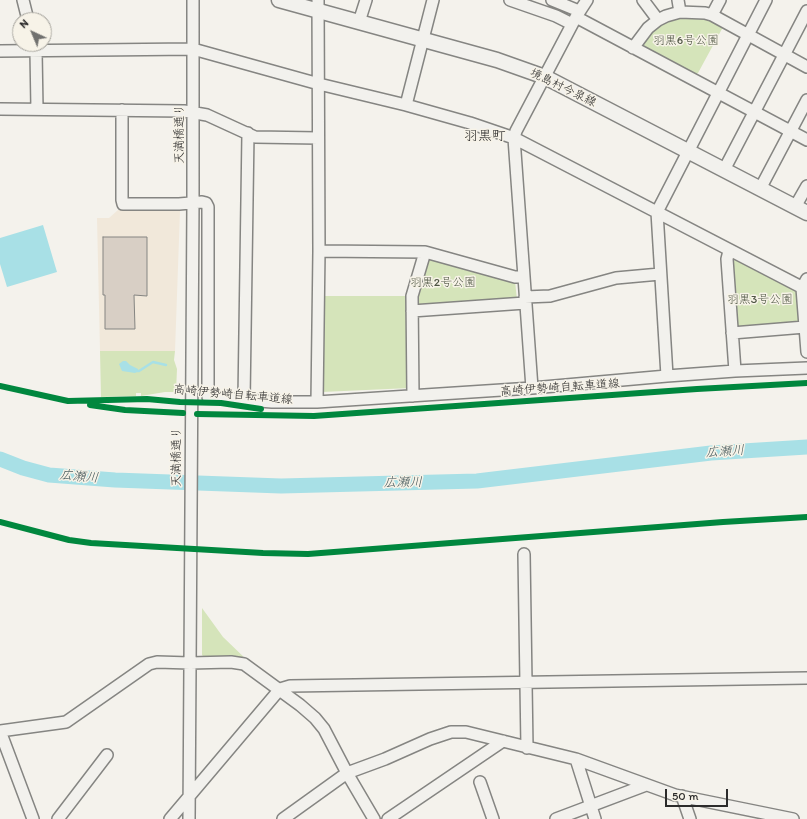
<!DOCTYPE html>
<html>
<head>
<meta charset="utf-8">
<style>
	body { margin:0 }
	#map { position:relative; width:807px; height:819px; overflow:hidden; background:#f4f2ec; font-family:Itim,sans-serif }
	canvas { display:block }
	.north { position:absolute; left:12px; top:12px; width:40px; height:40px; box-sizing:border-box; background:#f7f3e8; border:1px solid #a5a39c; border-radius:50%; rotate:316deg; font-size:11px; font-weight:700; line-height:16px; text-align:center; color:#2b2b2b }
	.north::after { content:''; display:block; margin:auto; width:14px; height:18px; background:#71716f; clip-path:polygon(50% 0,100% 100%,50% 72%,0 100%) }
	.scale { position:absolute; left:665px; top:789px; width:63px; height:18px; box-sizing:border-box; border:2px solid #2b2b2b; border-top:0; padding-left:5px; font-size:12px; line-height:14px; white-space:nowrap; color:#2b2b2b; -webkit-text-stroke:3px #f7f3e8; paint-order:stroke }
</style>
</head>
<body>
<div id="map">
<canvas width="807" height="819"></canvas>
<div class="north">N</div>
<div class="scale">50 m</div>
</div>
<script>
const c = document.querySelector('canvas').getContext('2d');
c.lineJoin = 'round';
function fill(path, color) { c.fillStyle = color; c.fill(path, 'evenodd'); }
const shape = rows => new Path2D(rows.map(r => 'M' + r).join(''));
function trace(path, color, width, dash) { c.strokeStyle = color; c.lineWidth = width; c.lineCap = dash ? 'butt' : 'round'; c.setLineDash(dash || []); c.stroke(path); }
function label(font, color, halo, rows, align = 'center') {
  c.font = font + ' Itim,"Klee One",sans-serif'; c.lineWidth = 3; c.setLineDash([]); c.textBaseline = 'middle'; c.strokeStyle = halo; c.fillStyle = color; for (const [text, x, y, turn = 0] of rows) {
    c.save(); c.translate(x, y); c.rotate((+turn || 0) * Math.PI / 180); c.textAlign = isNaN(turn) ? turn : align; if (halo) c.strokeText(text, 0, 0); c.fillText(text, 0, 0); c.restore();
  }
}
const built = shape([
	[118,210,180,211,175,351,100,351,97,218,109,218]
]);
const green = shape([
	[678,17,707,18,723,27,698,73,694,75,642,47,641,43,647,33,667,21],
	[432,258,515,281,517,300,419,306,415,300,426,261],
	[736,259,796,289,799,291,800,320,797,323,739,328,736,325,731,263],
	[324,296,409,296,410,388,322,392],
	[100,351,175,351,174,360,177,369,176,392,165,392,141,396,141,393,136,393,136,396,101,397],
	[202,608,223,637,249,662,205,658,202,655]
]);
const water = shape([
	[43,225,57,272,7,287,0,264,0,238],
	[123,361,126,361,130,365,138,369,138,371,135,373,122,371,119,364]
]);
const stream = shape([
	[136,371,139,371,153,362,166,365]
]);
const river = shape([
	[0,459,23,468,49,475,115,480,281,486,477,481,711,453,807,447]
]);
const building = shape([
	[103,237,147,237,147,296,134,295,135,329,105,329,105,295,103,295,103,237]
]);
const minor = shape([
	[23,0,28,20],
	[510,0,556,16,572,24],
	[552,0,579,11],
	[643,0,658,20],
	[678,0,680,12],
	[766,0,657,212,667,376,735,371,807,368],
	[712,15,720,0],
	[576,17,807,140],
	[359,22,366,0],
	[34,44,36,51,37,109],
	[633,48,648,28,658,20,666,16,680,12,705,13,712,15,807,67],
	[0,51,193,49,319,84,406,105,470,123,514,138,807,290],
	[406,105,433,0],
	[0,109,184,111,207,115,255,137,318,138],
	[122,110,122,200,123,204,179,204,202,202,206,203,208,207,208,397,272,402,317,402,532,388,667,376],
	[724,170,807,11],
	[760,189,807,100],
	[795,207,807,186],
	[319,251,425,252,515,277,523,277],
	[729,251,727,259,735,371],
	[807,279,802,288,807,352],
	[525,297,550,296,616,278,660,274],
	[412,311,525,303],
	[732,333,805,327],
	[532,388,514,138,516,131,576,17,587,0],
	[413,396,412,296,425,252],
	[244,399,248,133],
	[317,402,319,251,318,0],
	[524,554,527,748],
	[0,731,66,722,149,664,157,662,190,663,231,662,244,664,300,705,315,718,324,729,347,773,374,819],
	[0,731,33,819],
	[576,759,595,819],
	[480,782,493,819],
	[682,796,690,819],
	[58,819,107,755],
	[170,819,280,689,290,686,807,678],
	[189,819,193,202,193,0],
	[283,819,347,773,385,759,430,739,451,732,466,732,576,759,675,795,793,819],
	[388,819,503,741],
	[556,819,646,785]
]);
const major = shape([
	[279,0,497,60,545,77,807,213]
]);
const cycleway = shape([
	[0,386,68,401,147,399,180,402,221,403,261,409],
	[90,405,125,410,183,413],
	[197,414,314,416,697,389,807,383],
	[0,522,69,540,91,543,263,553,308,554,723,522,807,517]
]);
const parkNames = [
	["羽黒6号公園",686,41],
	["羽黒2号公園",443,283],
	["羽黒3号公園",760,300]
];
const streetNames = [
	["境島村今泉線",563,88,26],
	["天満橋通り",180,134,-90],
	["高崎伊勢崎自転車道線",560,388,-4],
	["高崎伊勢崎自転車道線",233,395,5],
	["天満橋通り",177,457,-90]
];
const waterNames = [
	["広瀬川",725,452,-4],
	["広瀬川",79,477,5],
	["広瀬川",403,483,-1]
];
const quarterNames = [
	["羽黒町",485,136]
];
fill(built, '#f1e8da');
fill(green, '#d5e4ba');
fill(water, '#a8e0e6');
trace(stream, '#a8e0e6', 2.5);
trace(river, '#a8e0e6', 15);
fill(building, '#d8cfc5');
trace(building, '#858582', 1);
trace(minor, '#858582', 14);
trace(major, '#858582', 17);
trace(minor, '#f2f1ed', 11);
trace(major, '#f2f1ed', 14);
trace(cycleway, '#00873e', 6);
label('12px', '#4f5644', '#f7f3e8', parkNames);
label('12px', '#2b2b2b', '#f7f3e8', streetNames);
label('italic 13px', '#425659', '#f7f3e8', waterNames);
label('14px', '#2b2b2b', '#f7f3e8', quarterNames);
</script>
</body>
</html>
